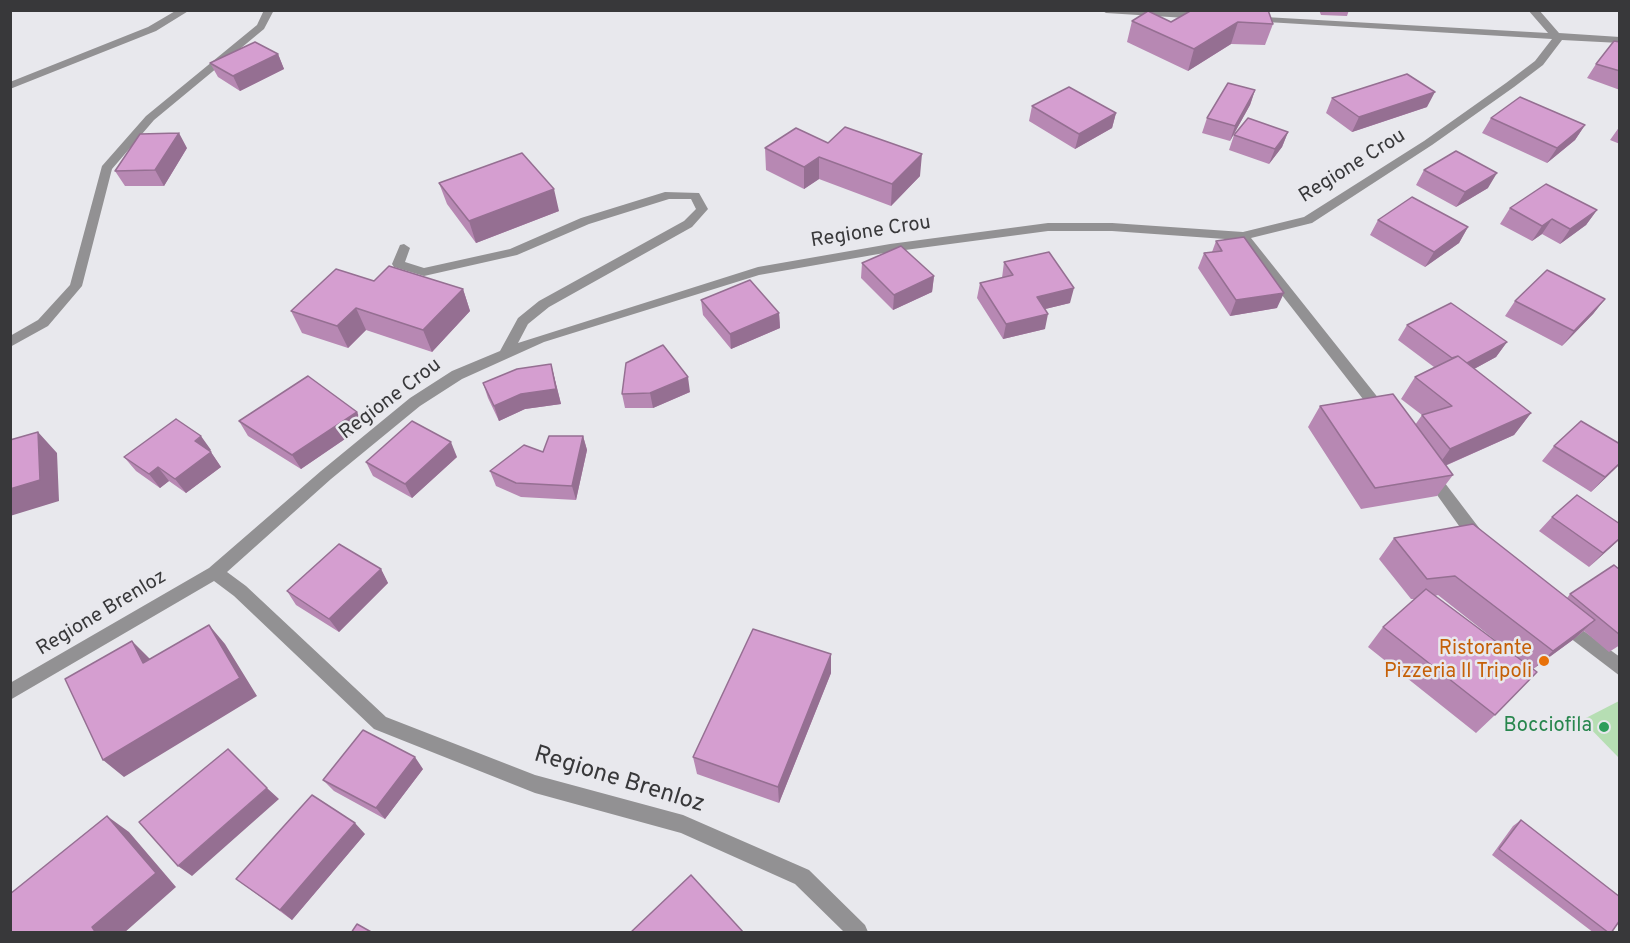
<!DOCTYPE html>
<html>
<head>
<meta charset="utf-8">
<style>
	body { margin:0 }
	#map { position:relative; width:1630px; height:943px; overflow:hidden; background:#e8e8ed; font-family:Overpass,sans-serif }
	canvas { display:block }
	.frame { position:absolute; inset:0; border:12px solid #38383a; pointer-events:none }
</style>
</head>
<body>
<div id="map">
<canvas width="1630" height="943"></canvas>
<div class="frame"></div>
</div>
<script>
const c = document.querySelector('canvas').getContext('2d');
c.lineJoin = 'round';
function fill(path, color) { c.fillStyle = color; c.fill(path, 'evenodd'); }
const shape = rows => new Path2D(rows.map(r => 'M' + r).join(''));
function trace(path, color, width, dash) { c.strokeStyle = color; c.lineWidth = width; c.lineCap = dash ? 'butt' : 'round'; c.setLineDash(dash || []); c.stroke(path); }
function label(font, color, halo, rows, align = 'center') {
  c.font = font + ' Overpass,sans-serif'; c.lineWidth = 5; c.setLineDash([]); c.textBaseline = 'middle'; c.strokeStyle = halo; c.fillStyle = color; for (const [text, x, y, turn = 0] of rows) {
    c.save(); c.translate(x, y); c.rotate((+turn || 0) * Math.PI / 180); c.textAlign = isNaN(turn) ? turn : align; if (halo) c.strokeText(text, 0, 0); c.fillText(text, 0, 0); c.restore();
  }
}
const green = shape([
	[1619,701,1619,758,1582,720]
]);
const minor = shape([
	[177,10,190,10,156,31,10,89,10,82,148,27,177,10],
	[264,10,274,10,264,29,154,120,112,169,82,286,48,326,10,347,10,336,38,320,70,285,102,166,146,116,257,25,264,10],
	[1101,10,1161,10,1202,13,1207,16,1202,19,1106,13,1101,10],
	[1528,10,1539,10,1559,33,1620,37,1620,43,1562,40,1543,65,1514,87,1432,145,1312,223,1251,238,1387,409,1389,413,1387,417,1377,417,1239,240,1112,231,1048,231,890,252,759,275,544,342,462,379,420,406,331,479,227,572,246,586,386,717,535,775,683,815,809,870,865,925,868,932,844,932,795,884,681,833,535,793,374,729,234,596,214,581,10,700,10,683,209,568,321,471,410,398,452,371,500,351,518,318,539,301,684,221,696,209,691,199,669,199,589,224,517,255,424,276,394,267,392,264,400,245,404,244,410,248,405,262,424,268,510,249,581,218,665,192,699,193,708,209,692,227,549,307,528,324,518,343,758,267,890,244,1048,223,1112,223,1243,232,1304,217,1424,141,1506,83,1535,61,1552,39,1250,21,1247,20,1247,16,1548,33,1528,10],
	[1430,468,1435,470,1486,537,1488,542,1486,547,1480,548,1474,547,1425,478,1422,474,1425,470,1430,468],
	[1563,616,1620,657,1620,676,1557,628,1555,623,1557,618,1563,616]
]);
const wall = shape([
	[1192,10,1273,24,1265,45,1231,44,1188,71,1127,42,1132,21,1171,22],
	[1319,10,1349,10,1347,16,1321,15],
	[1620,42,1620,90,1587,78,1596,64],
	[278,54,284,69,240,91,218,77,210,63],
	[1255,90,1250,105,1230,141,1202,133,1207,118],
	[1332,98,1427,107,1352,132,1326,113],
	[1032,106,1116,113,1112,128,1075,149,1029,121],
	[1491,118,1585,125,1575,140,1547,163,1482,133],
	[1620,126,1620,144,1610,140],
	[1288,132,1282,147,1269,164,1229,150,1234,135],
	[828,143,920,176,891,206,819,179,804,189,766,170,765,148],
	[187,148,164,186,125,186,115,171],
	[1424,170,1488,188,1456,207,1416,185],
	[439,183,559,211,476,243,447,204],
	[1510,208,1597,210,1586,225,1560,244,1542,234,1532,241,1500,224],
	[1378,220,1468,227,1459,243,1425,267,1370,235],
	[1216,241,1277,308,1230,316,1198,268,1204,253,1212,252],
	[1004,262,1070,303,1045,309,1045,329,1003,339,977,298,980,283,1002,278],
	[862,263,934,276,932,292,893,310,861,278],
	[374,281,463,289,470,311,432,352,366,330,348,348,302,333,291,311],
	[1605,299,1593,314,1562,346,1505,316,1515,301],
	[701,300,779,313,780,328,731,349,703,315],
	[1407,325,1507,342,1496,357,1474,369,1531,413,1514,435,1445,466,1453,475,1437,496,1361,509,1308,427,1320,406,1415,425,1422,415,1401,399,1415,377,1434,367,1398,340],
	[551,364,561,404,525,409,499,421,488,398,483,383],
	[690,392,653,408,625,408,622,394],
	[239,421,364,426,301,469,248,436],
	[583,436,587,450,576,500,521,497,496,486,490,471],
	[1554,446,1620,464,1591,492,1542,461],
	[211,450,210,451,221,467,186,493,169,481,160,488,136,471,124,457],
	[457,457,412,498,373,476,366,462],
	[1552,517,1620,539,1589,567,1539,531],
	[1394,538,1567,598,1570,594,1620,570,1620,645,1609,652,1584,631,1574,639,1533,669,1495,715,1476,733,1368,647,1383,627,1415,599,1411,599,1379,559],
	[1438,595,1523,662,1435,596],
	[381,569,388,583,339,632,296,605,287,591],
	[831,654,831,673,779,803,697,774,693,757],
	[423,769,385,819,334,791,323,780],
	[1521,820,1611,933,1594,933,1492,855,1513,826],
	[365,834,292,920,236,879]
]);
const shadedWall = shape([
	[1238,22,1231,44,1188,71,1194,49],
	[278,54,284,69,240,91,233,76],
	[1255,90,1250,105,1230,141,1235,126],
	[1435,92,1427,107,1352,132,1359,117],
	[1116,113,1112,128,1075,149,1079,134],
	[1585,125,1575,140,1547,163,1557,148],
	[1288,132,1282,147,1269,164,1275,149],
	[179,133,187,148,164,186,155,170],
	[922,154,920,176,891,206,892,184],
	[819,157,819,179,804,189,804,167],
	[1497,173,1488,188,1456,207,1465,192],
	[554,189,559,211,476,243,469,221],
	[1597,210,1586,225,1560,244,1570,229],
	[1552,219,1542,234,1532,241,1542,226],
	[1468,227,1459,243,1425,267,1434,252],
	[934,276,932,292,893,310,894,295],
	[1074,288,1070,303,1033,312,1037,297],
	[463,289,470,311,432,352,423,330],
	[1284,293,1277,308,1230,316,1236,300],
	[1605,299,1593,314,1562,346,1574,331],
	[356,308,366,330,348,348,337,326],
	[779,313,780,328,731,349,730,334],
	[1048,314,1045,329,1003,339,1006,324],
	[1507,342,1496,357,1452,381,1462,366],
	[551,364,561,404,525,409,499,421,494,406],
	[688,377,690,392,653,408,650,393],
	[357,412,364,426,301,469,292,455],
	[1531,413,1514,435,1435,470,1450,449],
	[38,432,57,453,59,501,10,516,10,489],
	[201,436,211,450,205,455,195,441],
	[583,436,587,450,576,500,572,486],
	[451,442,457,457,412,498,405,484],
	[211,452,221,467,186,493,175,479],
	[1620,463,1620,464,1591,492,1605,477],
	[158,467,169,481,160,488,149,474],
	[1620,538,1620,539,1589,567,1603,553],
	[381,569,388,583,339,632,329,619],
	[1595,620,1574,639,1533,669,1553,651],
	[209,625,225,644,257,696,124,777,103,760],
	[132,641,151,660,143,663],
	[831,654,831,673,779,803,778,787],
	[415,757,423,769,385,819,376,808],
	[267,788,279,799,192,876,178,866],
	[107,816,129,832,176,887,124,933,96,933,92,927],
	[355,823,365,834,292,920,280,910]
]);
const building = shape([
	[1192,10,1268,10,1273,24,1238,22,1194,49,1132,21,1148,11,1171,22,1192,10],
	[1614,41,1620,42,1620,71,1596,64,1614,41],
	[255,42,278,54,233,76,210,63,255,42],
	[1407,74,1435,92,1359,117,1332,98,1407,74],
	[1228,83,1255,90,1235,126,1207,118,1228,83],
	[1069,87,1116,113,1079,134,1032,106,1069,87],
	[1520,97,1585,125,1557,148,1491,118,1520,97],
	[1248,118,1288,132,1275,149,1234,135,1248,118],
	[845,127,922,154,892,184,819,157,804,167,765,148,796,128,828,143,845,127],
	[179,133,155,170,115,171,140,134,179,133],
	[1456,151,1497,173,1465,192,1424,170,1456,151],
	[522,153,554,189,469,221,439,183,522,153],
	[1546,184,1597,210,1570,229,1552,219,1542,226,1510,208,1546,184],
	[1412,197,1468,227,1434,252,1378,220,1412,197],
	[1244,237,1284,293,1236,300,1204,253,1222,251,1216,241,1244,237],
	[901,246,934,276,894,295,862,263,901,246],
	[1049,252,1074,288,1037,297,1048,314,1006,324,980,283,1013,275,1004,262,1049,252],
	[389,266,463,289,423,330,356,308,337,326,291,311,336,269,374,281,389,266],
	[1547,270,1605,299,1574,331,1515,301,1547,270],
	[750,280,779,313,730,334,701,300,750,280],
	[1451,303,1507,342,1467,363,1458,356,1452,358,1407,325,1451,303],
	[663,345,688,377,650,393,622,394,626,363,663,345],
	[1458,356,1531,413,1450,449,1422,415,1452,406,1415,377,1458,356],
	[551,364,556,389,521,394,494,406,483,383,517,369,551,364],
	[308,376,357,412,292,455,239,421,308,376],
	[1393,394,1453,475,1375,488,1320,406,1393,394],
	[176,419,201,436,195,441,211,452,175,479,158,467,149,474,124,457,176,419],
	[412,421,451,442,405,484,366,462,412,421],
	[1581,421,1620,444,1620,463,1605,477,1554,446,1581,421],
	[38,432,40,480,10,489,10,440,38,432],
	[549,436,583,436,572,486,516,483,490,471,524,445,543,452,549,436],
	[1577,495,1620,524,1620,538,1603,553,1552,517,1577,495],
	[1473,524,1595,620,1553,651,1455,576,1427,579,1394,538,1473,524],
	[339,544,381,569,329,619,287,591,339,544],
	[1614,565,1620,570,1620,635,1570,594,1614,565],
	[1426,589,1537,672,1495,715,1383,627,1426,589],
	[209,625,240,678,103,760,65,679,132,641,143,663,209,625],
	[753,629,831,654,778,787,693,757,753,629],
	[363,730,415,757,376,808,323,780,363,730],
	[228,749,267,788,178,866,139,822,228,749],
	[312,795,355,823,280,910,236,879,312,795],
	[107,816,156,873,92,927,96,933,10,933,10,894,107,816],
	[1521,820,1620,897,1620,920,1611,933,1609,933,1499,849,1521,820],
	[691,875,744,933,630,933,691,875],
	[357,924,373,933,351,933,357,924]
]);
const markers = [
	[1544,661,6,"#e8710a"],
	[1604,727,6,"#2e9e5b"]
];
const streetNames = [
	["Regione Crou",1353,167,-32],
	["Regione Crou",871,233,-9],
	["Regione Crou",391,400,-37],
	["Regione Brenloz",102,614,-31]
];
const foodNames = [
	["Ristorante",1532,650],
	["Pizzeria Il Tripoli",1532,673]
];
const leisureNames = [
	["Bocciofila",1592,727]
];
const nearStreetnames = [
	["Regione Brenloz",619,781,17]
];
fill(green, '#b6deb3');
fill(minor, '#929193');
fill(wall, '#b788b3');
fill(shadedWall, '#956f92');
fill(building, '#d59ed0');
trace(building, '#956f92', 1.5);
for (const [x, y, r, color] of markers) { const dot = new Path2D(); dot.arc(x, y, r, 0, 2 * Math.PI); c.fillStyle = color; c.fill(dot); trace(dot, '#e8e8ed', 2); }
label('20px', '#38383a', '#e8e8ed', streetNames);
label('20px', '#c56008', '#e8e8ed', foodNames, 'right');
label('20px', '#27864d', '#e8e8ed', leisureNames, 'right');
label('24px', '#38383a', '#e8e8ed', nearStreetnames);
</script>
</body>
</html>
